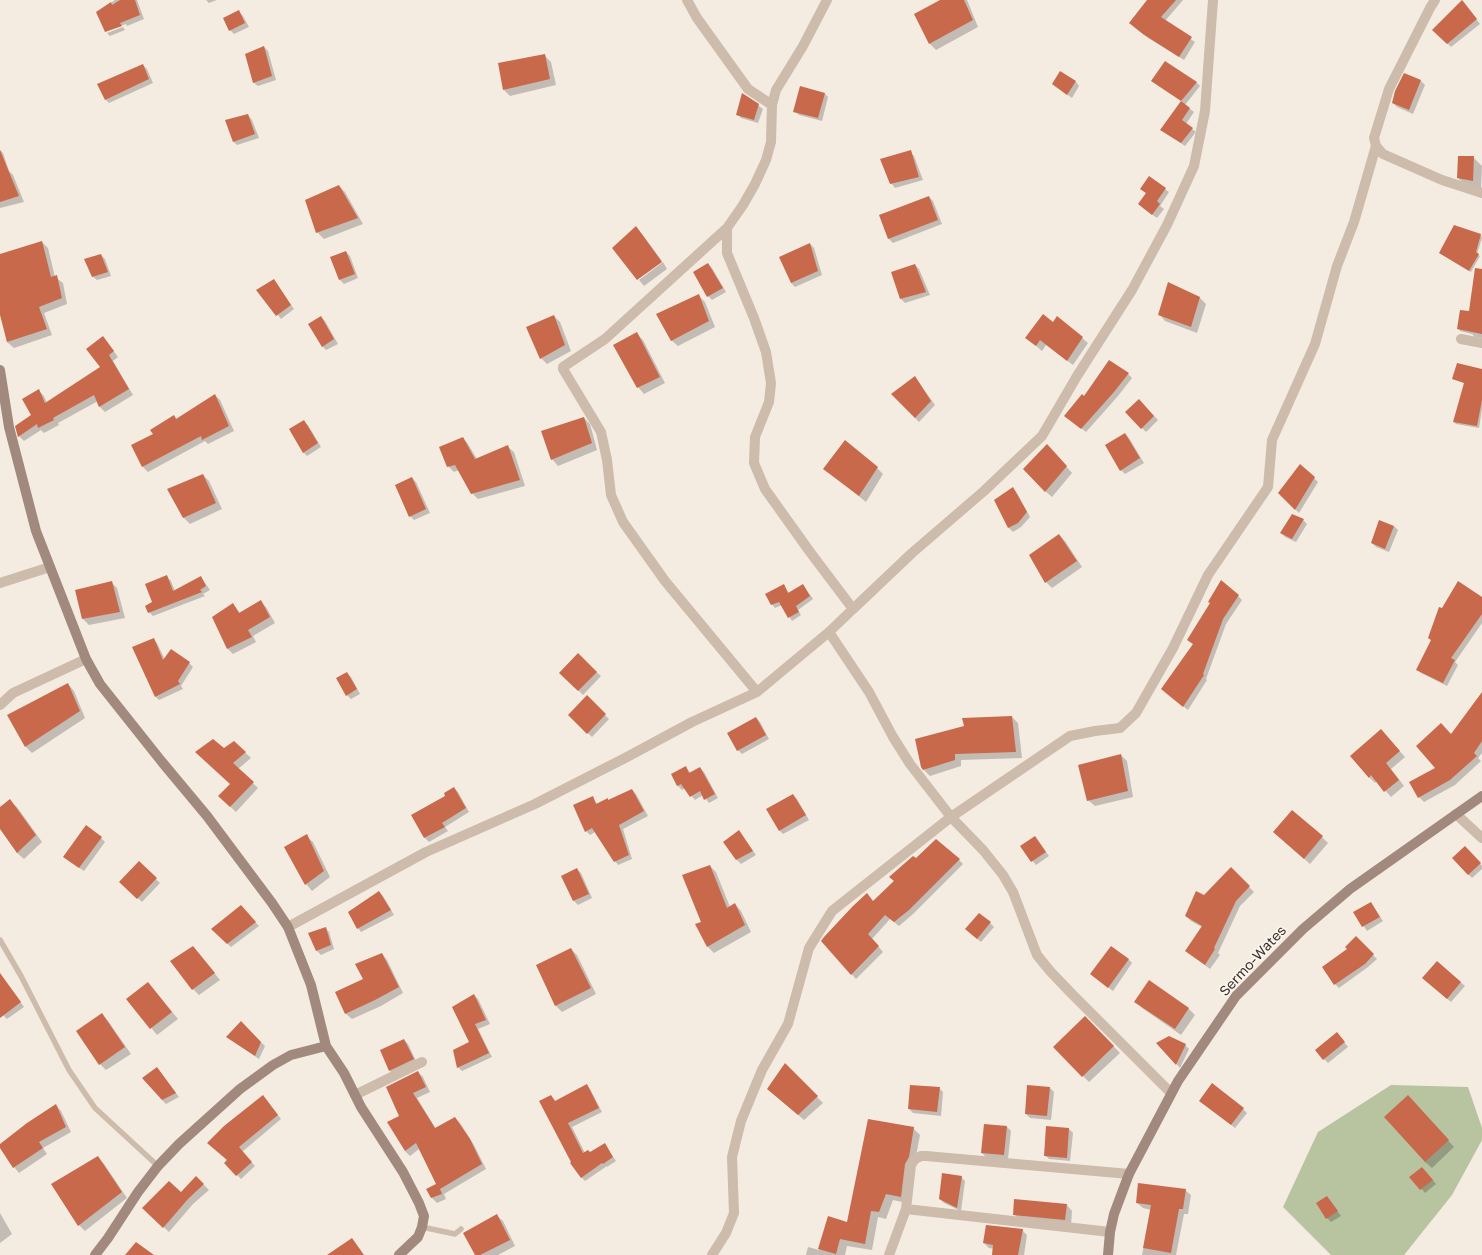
<!DOCTYPE html>
<html>
<head>
<meta charset="utf-8">
<style>
	body { margin:0 }
	canvas { display:block; background:#f4ebe1 }
</style>
</head>
<body>
<canvas width="1482" height="1255"></canvas>
<script>
const c = document.querySelector('canvas').getContext('2d');
c.lineJoin = 'round';
function fill(path, color) { c.fillStyle = color; c.fill(path, 'evenodd'); }
const shape = rows => new Path2D(rows.map(r => 'M' + r).join(''));
function trace(path, color, width, dash) { c.strokeStyle = color; c.lineWidth = width; c.lineCap = dash ? 'butt' : 'round'; c.setLineDash(dash || []); c.stroke(path); }
function label(font, color, halo, rows, align = 'center') {
  c.font = font + ' "Golos Text",sans-serif'; c.lineWidth = 3.5; c.setLineDash([]); c.textBaseline = 'middle'; c.strokeStyle = halo; c.fillStyle = color; for (const [text, x, y, turn = 0] of rows) {
    c.save(); c.translate(x, y); c.rotate((+turn || 0) * Math.PI / 180); c.textAlign = isNaN(turn) ? turn : align; if (halo) c.strokeText(text, 0, 0); c.fillText(text, 0, 0); c.restore();
  }
}
const green = shape([
	[1391,1085,1468,1087,1482,1128,1482,1140,1452,1195,1404,1255,1331,1255,1283,1207,1318,1132]
]);
const shadow = shape([
	[115,0,137,0,144,19,127,26,126,24,106,31,106,32,98,12],
	[206,0,217,0,209,3],
	[942,0,967,0,978,27,936,50,930,44,915,14],
	[1149,0,1183,0,1165,21,1195,42,1184,60,1148,38,1134,27],
	[1463,1,1480,24,1451,47,1434,30],
	[239,12,243,16,249,27,234,34,230,30],
	[123,27,125,30,110,36,107,33],
	[264,47,268,51,276,80,258,86,254,83,246,55],
	[545,56,551,62,556,85,510,96,504,90],
	[143,65,147,69,153,83,109,103,105,99],
	[1405,74,1421,81,1425,85,1413,114,1397,107,1393,103],
	[1152,81,1196,82,1200,86,1185,105,1194,112,1186,124,1196,132,1185,146,1161,130,1182,101],
	[1076,82,1079,86,1072,98,1053,84],
	[824,93,828,97,822,121,799,115,795,111],
	[743,94,763,109,758,123,741,118,737,114],
	[248,115,252,120,259,138,237,145,233,141],
	[0,150,3,153,9,171,13,175,24,202,0,208],
	[910,152,914,156,923,180,895,188,891,183],
	[1473,157,1482,166,1481,189,1466,186,1458,178],
	[339,186,345,192,363,224,324,239,317,232],
	[1141,189,1165,189,1169,192,1160,206,1164,209,1157,218,1143,208,1147,194],
	[929,197,933,201,942,224,893,243,889,239,880,216],
	[636,228,642,234,662,261,637,279],
	[1481,235,1482,238,1477,254,1480,256,1471,272,1440,253],
	[42,242,48,248,55,277,63,283,67,304,44,313,52,335,14,348,7,342,0,311,0,255],
	[810,244,814,248,822,275,795,287,791,283],
	[346,252,350,256,358,278,344,284,340,280],
	[101,255,105,259,111,276,97,280,92,276],
	[663,262,667,269,644,286,639,280],
	[708,264,712,268,726,292,712,300,708,296],
	[915,265,919,269,930,295,905,303,901,299],
	[274,280,294,309,281,319,258,290],
	[1169,284,1200,298,1206,304,1197,333,1165,321,1159,314],
	[1482,285,1482,338,1475,337,1472,334,1460,331,1458,328,1470,313],
	[699,296,705,302,715,327,678,346,671,340],
	[554,316,560,322,571,351,547,364,541,358],
	[321,317,325,321,338,344,326,350,322,346],
	[1053,323,1082,338,1088,343,1073,365,1046,345,1042,351,1027,338],
	[636,333,643,340,665,383,644,394,638,387],
	[103,337,118,357,113,361,133,395,105,412,100,407,98,401,58,423,59,425,44,433,41,430,24,441,19,436,17,427,32,415,39,391,44,396,47,403,101,367],
	[1482,370,1482,409,1479,428,1456,424,1454,422,1465,383,1453,378],
	[1128,374,1132,378,1118,396,1086,432,1070,419,1084,397],
	[915,377,935,405,919,422,892,394],
	[215,395,220,400,234,431,208,444,205,441,148,472,143,467,154,435,174,416,177,420],
	[1139,400,1158,420,1146,432,1126,412],
	[584,418,590,424,597,450,558,466,552,459],
	[304,422,308,425,321,447,307,456,303,452],
	[1125,434,1129,438,1144,463,1125,474,1121,470],
	[463,438,468,444,477,459,508,447,514,452,525,486,478,499,472,493,459,470,454,472,448,466],
	[1053,451,1072,473,1052,497,1045,491],
	[877,468,883,474,866,502,825,469],
	[203,475,209,481,222,509,190,524,184,518,168,490],
	[412,478,416,482,430,513,414,520,410,516],
	[1314,478,1318,482,1299,513,1279,493],
	[1013,489,1017,493,1030,517,1021,527,1013,532,1009,528,995,500],
	[1303,520,1307,524,1296,542,1285,537,1281,533],
	[1394,526,1398,530,1389,552,1376,547,1372,543],
	[1059,535,1065,541,1082,567,1052,588,1046,582],
	[167,577,171,581,175,591,201,577,210,590,203,594,205,596,153,616,149,612],
	[111,582,117,588,125,618,89,625,83,619],
	[783,585,789,593,803,585,813,599,798,610,801,615,792,621,782,605,775,608,772,604],
	[1238,596,1242,600,1226,624,1206,679,1207,680,1188,710,1166,693,1194,645,1188,640],
	[1482,598,1482,623,1455,662,1458,665,1447,686,1421,673,1418,669,1432,641,1442,609],
	[261,602,266,607,275,623,253,636,256,642,233,654,228,649,213,617,233,604,240,613],
	[153,639,157,643,165,660,189,663,193,667,181,686,183,689,159,700,155,696],
	[578,655,601,676,583,695,561,673],
	[347,673,351,677,360,694,351,699,347,695],
	[68,684,74,691,85,718,32,753,26,747,9,715],
	[587,697,609,719,592,737,569,715],
	[1482,705,1482,753,1478,758,1481,761,1455,785,1424,802,1419,797,1437,768,1451,735],
	[1012,717,1018,723,1022,758,961,760,961,766,930,776,924,770],
	[756,718,760,722,769,739,742,754,738,750],
	[1381,730,1405,757,1391,769,1404,786,1391,797,1377,781,1375,783,1369,777],
	[234,742,251,758,238,769,258,788,236,812,219,796,231,784,224,750],
	[1121,755,1127,761,1133,797,1095,806,1088,800],
	[686,768,691,773,700,768,704,772,718,798,709,803,703,795,695,800,685,788,682,790,678,786,672,775],
	[454,788,458,792,469,812,445,827,448,831,429,842,425,838,412,815,447,796],
	[632,790,636,794,648,816,623,829,632,859,618,865,595,832,590,835,586,831,593,798,598,805],
	[793,795,797,799,809,820,783,834,780,831],
	[10,801,17,807,42,842,24,859,17,853,0,827,0,808],
	[739,831,756,855,741,864,737,860],
	[1274,832,1322,837,1328,843,1310,864],
	[306,836,313,842,330,877,312,891,306,884,285,847],
	[1035,837,1049,856,1036,865,1021,847],
	[101,838,105,842,84,871,69,861],
	[1469,851,1482,866,1482,869,1472,878,1468,874],
	[916,859,959,860,963,864,913,914,899,926,890,919,872,939,883,952,856,979,822,941,873,902],
	[139,863,160,883,142,902,121,882],
	[710,866,716,872,730,907,735,904,741,911,751,932,714,953,708,947,697,925,702,922],
	[1231,868,1254,892,1240,906,1218,953,1220,955,1210,969,1186,951,1202,927,1191,921,1186,916],
	[577,869,581,873,592,898,578,905,574,901,562,876],
	[379,892,383,896,394,915,361,932,358,928],
	[1371,903,1383,921,1367,931,1355,913],
	[240,906,259,926,231,947,212,929],
	[990,923,994,927,981,942,970,933],
	[325,928,329,932,334,949,321,955,317,951],
	[1356,938,1377,959,1368,967,1339,988,1335,984,1349,949],
	[193,947,220,980,199,995,193,989],
	[571,949,577,955,596,994,562,1012,556,1006,537,965],
	[382,954,387,960,403,993,381,1006,352,1019,346,1014,336,993,364,979],
	[1128,959,1132,963,1113,991,1091,974],
	[1437,962,1465,986,1451,1002,1428,982],
	[0,974,24,1007,7,1019,0,1012],
	[1149,982,1189,1009,1195,1015,1181,1035,1142,1008,1136,1001],
	[148,983,178,1019,157,1035,128,999],
	[474,995,478,999,490,1024,478,1029,492,1057,462,1071,458,1067,470,1043],
	[102,1015,108,1021,131,1054,106,1070,100,1064],
	[1085,1017,1120,1053,1089,1082,1054,1047],
	[241,1023,265,1046,259,1059,227,1037],
	[1340,1037,1348,1047,1328,1063,1324,1059],
	[404,1040,408,1044,417,1063,394,1074,390,1071],
	[1158,1043,1185,1045,1189,1049,1180,1068],
	[785,1065,823,1103,804,1120,775,1095],
	[157,1068,179,1097,166,1104,162,1100],
	[418,1072,423,1077,430,1092,417,1098,436,1129,455,1118,460,1123,474,1145,486,1169,444,1194,446,1199,437,1203,432,1198,427,1189,438,1184,419,1149,410,1156,405,1151,401,1116],
	[586,1085,590,1089,602,1112,572,1127,585,1153,590,1153,605,1145,616,1161,607,1167,607,1166,585,1181,581,1177,573,1162,551,1096,556,1102],
	[939,1088,943,1092,941,1116,913,1113,909,1109],
	[1050,1088,1054,1092,1051,1120,1030,1118,1026,1114],
	[263,1096,281,1119,242,1152,255,1166,241,1179,225,1163],
	[1414,1103,1454,1147,1432,1168,1425,1162],
	[56,1105,61,1111,71,1132,43,1148,47,1154,19,1173,14,1167,0,1145],
	[1243,1109,1247,1113,1235,1128,1219,1115],
	[1007,1127,1011,1131,1008,1159,986,1157,982,1153],
	[913,1128,920,1135,907,1203,893,1200,886,1219,878,1217,872,1250,847,1246,845,1255,806,1255,808,1247,819,1250,828,1218,848,1223],
	[1069,1129,1073,1133,1070,1161,1049,1159,1045,1155],
	[97,1157,104,1164,127,1198,85,1231,79,1225,53,1185],
	[1426,1172,1436,1184,1425,1193,1411,1177],
	[196,1177,209,1190,193,1204,169,1232,149,1213,181,1193],
	[961,1177,965,1181,961,1211,944,1203,940,1199],
	[1185,1190,1191,1195,1188,1214,1184,1214,1176,1255,1142,1255,1151,1210,1143,1208,1137,1203],
	[1327,1197,1341,1216,1331,1222,1327,1218],
	[1066,1204,1072,1211,1071,1226,1020,1220,1014,1214],
	[0,1213,12,1234,0,1243],
	[496,1215,503,1221,515,1246,498,1255,477,1255],
	[1022,1230,1027,1235,1024,1255,993,1255,994,1249,989,1248,984,1243]
]);
const building = shape([
	[120,0,135,0,140,15,120,23,122,26,105,32,96,12,111,2,112,5],
	[940,0,964,0,973,20,929,44,914,14],
	[1147,0,1176,0,1161,17,1192,37,1179,57,1143,34,1129,23],
	[1462,0,1477,19,1447,44,1432,30],
	[239,10,245,23,229,31,223,18],
	[264,46,272,76,253,83,245,54],
	[545,54,550,79,503,90,498,63],
	[1165,61,1197,82,1181,101,1151,81],
	[143,64,149,79,105,100,97,84],
	[1060,71,1076,81,1067,95,1052,84],
	[1404,73,1421,80,1409,110,1392,103,1395,91],
	[800,86,825,93,818,118,793,112],
	[742,93,759,104,754,120,736,115],
	[1181,101,1190,108,1182,120,1193,128,1181,143,1160,130],
	[248,114,255,134,233,142,225,120],
	[0,150,19,196,0,202],
	[911,150,919,177,890,184,880,159],
	[1458,156,1474,156,1473,181,1457,178],
	[1149,176,1166,188,1157,201,1160,204,1152,215,1138,204,1146,193,1140,189],
	[339,185,358,218,316,233,305,200],
	[929,196,938,220,888,239,879,215],
	[1454,225,1481,234,1476,252,1479,254,1469,271,1439,253],
	[636,226,662,262,637,280,612,248],
	[42,241,51,277,57,275,62,298,39,307,47,329,7,342,0,315,0,254],
	[810,243,818,271,791,283,779,257],
	[346,251,355,274,339,280,330,257],
	[101,254,108,272,92,277,84,259],
	[708,263,723,288,707,297,693,272],
	[915,264,926,292,900,299,891,272],
	[1475,268,1482,269,1482,334,1457,329,1460,310,1469,311],
	[274,279,291,305,276,316,256,290],
	[1168,282,1200,297,1191,327,1158,315],
	[699,294,709,321,671,341,656,314],
	[1043,314,1053,322,1057,316,1083,337,1067,361,1040,340,1036,346,1025,338],
	[554,315,565,345,540,359,526,327],
	[321,316,334,339,322,347,308,324],
	[637,332,660,377,637,388,613,345],
	[103,336,114,351,109,355,129,389,99,407,94,395,53,418,54,420,38,428,37,424,18,437,15,426,31,415,22,399,39,389,45,403,100,367,86,349],
	[1109,360,1129,373,1114,392,1081,429,1064,416,1082,394,1084,396],
	[1457,363,1482,369,1482,400,1477,426,1453,422,1464,383,1452,379],
	[915,376,931,401,915,418,891,394],
	[215,394,229,426,202,440,201,436,142,467,131,445,153,434,150,430,174,415,176,419],
	[1139,399,1154,416,1141,429,1125,412],
	[584,417,592,443,551,460,541,431],
	[304,420,318,443,303,453,289,429],
	[1125,433,1140,458,1120,471,1105,445],
	[463,437,475,459,508,445,520,480,471,494,455,465,447,467,439,447],
	[845,440,878,467,859,496,823,469],
	[1047,444,1067,466,1045,492,1023,469],
	[1300,464,1315,477,1295,510,1278,493],
	[203,474,216,503,183,518,167,489],
	[412,477,426,509,409,517,395,485],
	[1013,487,1027,512,1018,523,1008,528,994,500],
	[1292,514,1304,519,1292,539,1280,533],
	[1379,520,1394,526,1385,549,1371,543],
	[1059,534,1077,561,1045,583,1029,555],
	[167,575,173,591,201,576,206,586,200,590,202,592,148,613,145,606,152,602,145,584],
	[1221,580,1239,595,1223,619,1203,674,1204,675,1183,707,1161,689,1193,644,1187,640,1210,603,1208,602],
	[112,581,120,612,82,619,75,590],
	[1458,581,1482,597,1482,614,1451,658,1455,660,1443,683,1416,670,1431,640,1428,638,1439,607,1442,608],
	[784,584,788,593,803,584,810,596,796,606,799,612,788,618,779,602,771,605,765,594],
	[261,600,270,617,248,630,252,637,227,649,212,617,233,603,239,613],
	[154,638,163,660,171,649,190,662,178,681,180,684,155,697,132,647],
	[578,653,597,672,578,691,559,673],
	[347,672,357,689,346,696,336,678],
	[68,683,80,711,25,747,7,715],
	[1482,692,1482,741,1474,753,1477,756,1450,780,1418,798,1409,782,1435,768,1416,746,1441,723,1451,734],
	[587,695,606,714,587,734,568,715],
	[1012,716,1016,752,955,754,955,760,923,770,921,767,915,739,964,726,962,718],
	[756,717,766,735,737,751,727,733],
	[1381,729,1400,751,1386,763,1399,780,1384,792,1371,775,1369,778,1350,756],
	[213,739,224,748,234,741,246,752,233,763,254,782,230,807,218,796,230,784,195,752],
	[1121,754,1128,791,1087,801,1078,765],
	[686,766,689,773,700,767,715,794,704,800,700,791,690,797,681,784,677,786,671,774],
	[454,787,466,808,442,823,445,827,424,838,411,815,445,796,444,793],
	[632,789,644,811,619,825,629,855,614,862,592,828,585,832,573,805,593,796,596,804,608,798,608,800],
	[793,794,806,815,779,831,766,809],
	[10,799,36,835,17,853,0,829,0,807],
	[1292,810,1323,836,1304,859,1273,832],
	[86,825,102,837,79,868,63,857],
	[739,830,753,851,736,860,723,842],
	[307,834,324,871,305,885,284,847],
	[1035,836,1046,852,1031,862,1020,846],
	[936,839,960,859,909,910,894,922,885,915,868,934,879,946,851,975,821,941,824,937,853,906,867,893,873,901,894,881,889,877,913,856,916,858],
	[1465,846,1481,863,1468,875,1452,858],
	[139,861,157,878,137,899,119,882],
	[710,865,727,908,735,903,745,925,707,947,695,924,701,922,682,875],
	[1231,867,1250,886,1236,901,1214,948,1215,949,1205,965,1185,951,1202,926,1185,916,1196,891,1204,895],
	[577,868,589,894,573,901,561,876],
	[379,891,391,910,357,929,348,912],
	[1371,902,1380,917,1362,927,1353,912],
	[241,905,256,922,227,944,211,929],
	[979,913,991,922,977,939,965,929],
	[326,927,331,945,316,951,308,933],
	[1356,936,1374,954,1365,964,1334,985,1322,967,1347,949,1345,947],
	[193,946,215,973,192,990,170,961],
	[1111,946,1129,959,1108,988,1090,974],
	[571,948,591,988,555,1006,536,965],
	[382,953,399,987,375,1000,345,1014,335,992,363,979,355,964],
	[1437,961,1461,982,1447,999,1422,978],
	[0,973,21,1002,0,1018],
	[1149,980,1189,1008,1175,1029,1134,1002],
	[148,982,172,1012,150,1029,126,999],
	[474,994,486,1020,475,1024,489,1053,457,1068,453,1050,469,1042,452,1007],
	[102,1013,125,1047,99,1065,76,1031],
	[1085,1016,1114,1046,1082,1077,1053,1047],
	[241,1021,261,1042,255,1056,226,1037],
	[1337,1032,1345,1042,1323,1060,1315,1050],
	[1169,1036,1186,1044,1176,1065,1156,1043],
	[404,1039,414,1059,389,1071,380,1050],
	[785,1063,818,1096,798,1115,767,1089],
	[157,1067,176,1093,162,1100,142,1078],
	[418,1071,426,1087,413,1093,435,1128,455,1117,470,1139,482,1164,440,1189,442,1194,431,1198,426,1189,436,1184,416,1143,405,1151,387,1122,399,1116,386,1087],
	[1212,1083,1244,1108,1231,1125,1199,1101],
	[587,1084,599,1108,568,1123,583,1153,588,1150,590,1152,605,1143,613,1157,603,1164,602,1163,581,1178,570,1163,571,1162,539,1101,551,1095,555,1101],
	[910,1085,940,1087,937,1112,908,1109],
	[1027,1085,1050,1087,1047,1116,1025,1114],
	[263,1095,278,1115,239,1147,252,1162,236,1176,224,1163,227,1160,207,1143,224,1126],
	[1408,1095,1449,1140,1425,1162,1384,1117],
	[56,1104,66,1127,39,1142,43,1148,13,1168,0,1148,0,1144,27,1123],
	[868,1119,914,1127,909,1157,905,1164,901,1197,886,1194,879,1212,871,1211,865,1244,840,1239,836,1254,818,1249,828,1216,847,1222],
	[984,1124,1007,1126,1004,1155,981,1153],
	[1046,1126,1069,1128,1067,1158,1044,1156],
	[98,1156,122,1192,78,1226,51,1184],
	[1422,1167,1433,1180,1420,1190,1409,1177],
	[942,1173,962,1176,957,1208,939,1199],
	[196,1176,204,1184,188,1199,163,1228,142,1208,169,1181,181,1192],
	[1138,1183,1186,1189,1183,1209,1179,1209,1171,1253,1143,1248,1151,1205,1136,1203],
	[1327,1196,1338,1211,1326,1219,1316,1203],
	[1014,1199,1067,1204,1065,1220,1013,1215],
	[497,1214,510,1240,480,1255,475,1255,463,1233],
	[986,1225,1023,1229,1018,1255,992,1255,993,1245,983,1243],
	[352,1238,364,1255,327,1255],
	[136,1242,154,1255,125,1255]
]);
const lane = shape([
	[0,940,21,976,69,1070,95,1108,158,1166],
	[422,1227,455,1234,461,1229]
]);
const street = shape([
	[687,0,697,18,748,89,772,105],
	[1435,0,1430,8,1389,89,1374,138,1376,146,1383,154,1442,180,1482,193],
	[727,228,605,339,563,367,563,369,601,432,607,460,611,495,623,522,665,581,757,692],
	[1461,339,1482,343],
	[0,583,50,567],
	[853,609,912,553,984,491,1042,436,1077,376,1132,290,1167,225,1194,166,1205,111,1213,0],
	[829,632,869,692,893,737,910,764,951,817,1070,736,1095,731,1120,728,1136,713,1173,648,1208,575,1268,487,1272,440,1315,344,1337,266,1354,222,1376,146],
	[0,705,13,693,86,659],
	[1456,814,1482,838],
	[288,927,426,852,535,804,627,757,692,722,757,692,829,632,853,609,810,552,765,489,754,463,755,437,769,402,771,383,766,352,754,318,727,253,727,228,743,205,755,184,766,160,771,142,772,105,776,90,803,46,827,0],
	[355,1095,422,1062],
	[906,1209,1110,1232],
	[712,1255,726,1233,734,1213,732,1157,741,1121,762,1070,788,1024,809,948,832,911,951,817,983,850,1003,875,1013,892,1037,955,1050,971,1070,992,1171,1093],
	[889,1255,906,1209,911,1165,915,1159,921,1156,926,1156,1129,1174]
]);
const secondary = shape([
	[0,370,9,427,36,531,86,659,100,684,162,762,207,816,272,903,288,927,311,985,326,1046,344,1073,361,1107,403,1172,419,1203,424,1216,422,1227,418,1237,399,1255],
	[95,1255,108,1238,138,1192,158,1166,179,1144,240,1089,273,1065,291,1055,326,1046],
	[1108,1255,1110,1232,1114,1214,1129,1174,1178,1081,1236,996,1303,929,1350,889,1482,796]
]);
const streetNames = [
	["Sermo-Wates",1253,961,-47]
];
fill(green, '#b8c4a0');
fill(shadow, '#0003');
fill(building, '#c8694b');
trace(lane, '#cdbbac', 5.5);
trace(street, '#cdbbac', 10);
trace(secondary, '#a18a7d', 10);
label('14px', '#3b302b', '#fbf5ee', streetNames);
</script>
</body>
</html>
